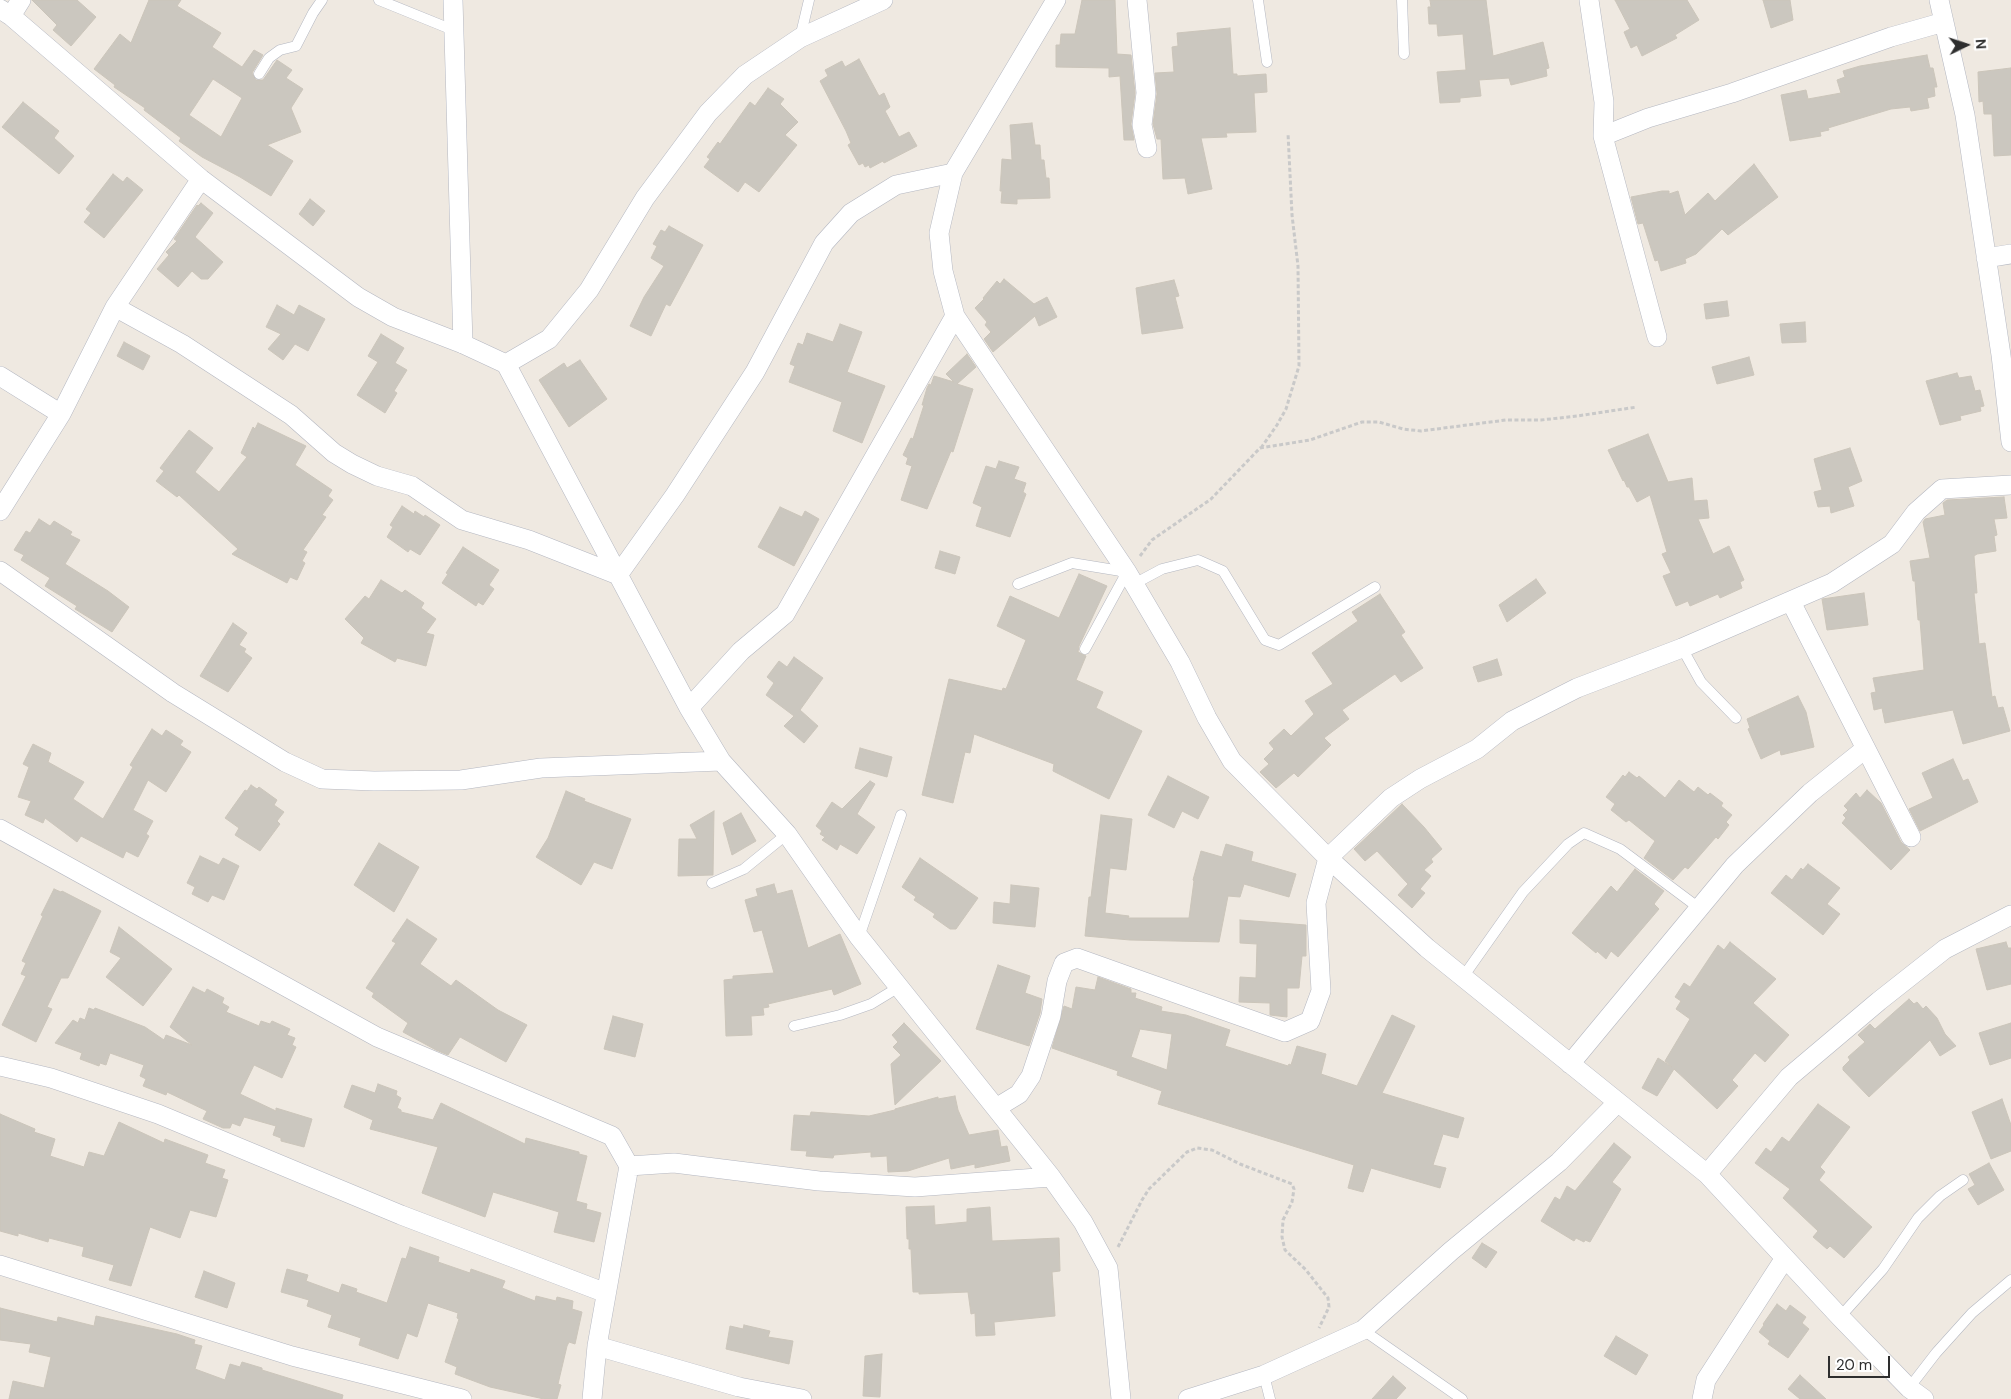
<!DOCTYPE html>
<html>
<head>
<meta charset="utf-8">
<style>
	body { margin:0 }
	#map { position:relative; width:2011px; height:1399px; overflow:hidden; background:#efe9e1; font-family:"DM Sans",sans-serif }
	canvas { display:block }
	.north { position:absolute; left:1941px; top:20px; width:50px; height:50px; -webkit-text-stroke:4px #fff; paint-order:stroke; rotate:86deg; font-size:14px; font-weight:700; line-height:20px; text-align:center; color:#2e2e2e }
	.north::after { content:''; display:block; margin:auto; width:18px; height:22px; background:#2e2e2e; clip-path:polygon(50% 0,100% 100%,50% 72%,0 100%) }
	.scale { position:absolute; left:1828px; top:1356px; width:62px; height:22px; box-sizing:border-box; border:2px solid #2e2e2e; border-top:0; padding-left:6px; font-size:15px; line-height:18px; white-space:nowrap; color:#2e2e2e; -webkit-text-stroke:4px #fff; paint-order:stroke }
</style>
</head>
<body>
<div id="map">
<canvas width="2011" height="1399"></canvas>
<div class="north">N</div>
<div class="scale">20 m</div>
</div>
<script>
const c = document.querySelector('canvas').getContext('2d');
c.lineJoin = 'round';
function fill(path, color) { c.fillStyle = color; c.fill(path, 'evenodd'); }
const shape = rows => new Path2D(rows.map(r => 'M' + r).join(''));
function trace(path, color, width, dash) { c.strokeStyle = color; c.lineWidth = width; c.lineCap = dash ? 'butt' : 'round'; c.setLineDash(dash || []); c.stroke(path); }
const building = shape([
	[32,0,77,0,96,17,71,46,53,30,57,25,32,0],
	[149,0,181,0,177,6,221,33,212,47,242,67,254,50,263,55,252,73,256,80,263,80,277,60,292,70,286,78,303,89,291,108,301,132,267,145,293,161,271,196,240,177,202,157,179,141,181,138,144,110,145,108,114,87,115,85,94,69,120,34,131,43,149,0],
	[213,79,242,98,221,137,189,115,213,79],
	[1082,0,1115,0,1117,54,1131,55,1135,93,1131,124,1134,140,1124,140,1120,76,1109,77,1109,68,1056,67,1056,45,1060,45,1061,34,1075,34,1082,0],
	[1430,0,1486,0,1493,56,1543,42,1549,68,1546,69,1547,76,1511,85,1509,78,1479,80,1481,96,1460,98,1460,102,1440,103,1437,72,1466,70,1463,34,1438,36,1437,24,1429,24,1428,7,1431,7,1430,0],
	[1615,0,1687,0,1699,20,1675,35,1677,38,1642,56,1637,45,1631,48,1624,32,1630,29,1615,0],
	[1763,0,1790,0,1793,20,1771,28,1763,0],
	[1230,28,1233,74,1237,74,1237,76,1266,74,1267,92,1254,93,1256,132,1226,133,1227,137,1201,138,1212,189,1188,194,1185,178,1163,179,1161,139,1157,139,1153,124,1157,94,1155,73,1174,72,1172,47,1178,46,1177,33,1230,28],
	[1927,55,1930,68,1933,68,1937,87,1934,87,1935,96,1927,98,1929,108,1911,111,1910,107,1891,109,1828,128,1829,130,1820,132,1821,136,1790,141,1781,95,1806,90,1808,99,1841,93,1837,80,1845,77,1843,71,1860,66,1927,55],
	[859,59,879,96,884,93,890,107,885,111,899,137,909,132,917,146,884,163,883,161,870,168,869,165,865,167,863,163,859,165,848,145,851,143,846,131,820,81,828,76,825,70,842,61,845,67,859,59],
	[2011,68,2011,155,1994,156,1992,114,1984,114,1983,101,1979,102,1978,72,2011,68],
	[768,88,784,99,780,104,798,122,785,135,797,145,759,192,745,182,738,192,704,167,710,159,707,157,718,142,720,144,750,102,755,106,768,88],
	[23,102,59,131,54,138,74,156,59,174,2,127,23,102],
	[1032,123,1035,145,1040,145,1041,160,1044,160,1046,178,1049,178,1050,198,1017,199,1017,204,1001,203,1002,191,1000,191,1002,159,1012,160,1010,125,1032,123],
	[1754,164,1778,197,1728,235,1722,229,1696,254,1685,259,1686,263,1661,271,1658,260,1655,261,1643,223,1638,224,1631,197,1662,191,1669,191,1669,194,1678,191,1685,215,1708,193,1715,201,1754,164],
	[113,174,123,182,127,177,143,190,104,238,84,222,91,213,86,209,113,174],
	[310,199,325,211,313,226,299,214,310,199],
	[201,203,213,213,195,237,223,262,208,279,201,279,192,271,178,287,157,269,169,255,166,252,177,241,174,239,197,205,198,206,201,203],
	[669,226,703,245,670,306,666,304,651,336,630,326,644,297,664,266,651,258,657,246,653,244,661,230,665,232,669,226],
	[1004,279,1034,304,1047,297,1057,317,1039,326,1035,316,993,352,984,339,991,332,985,325,987,322,975,308,984,299,983,298,997,281,1000,284,1004,279],
	[1174,280,1179,296,1175,297,1183,328,1142,334,1136,288,1174,280],
	[1727,301,1729,316,1706,319,1704,304,1727,301],
	[277,305,294,315,299,305,325,319,308,351,295,344,283,360,268,349,281,334,266,327,277,305],
	[1805,322,1806,342,1782,343,1780,324,1805,322],
	[840,324,862,332,847,372,885,386,862,443,833,431,842,402,789,382,795,366,790,364,798,343,803,345,807,333,833,342,840,324],
	[381,334,404,348,395,363,407,370,394,391,397,393,385,413,357,395,378,362,368,356,381,334],
	[124,342,150,356,143,370,117,356,124,342],
	[967,354,976,367,957,384,973,389,953,452,951,451,927,509,901,500,912,466,906,464,908,458,903,455,911,438,913,439,924,405,922,405,927,388,929,384,931,385,934,376,954,382,946,374,967,354],
	[1749,357,1754,375,1717,384,1712,367,1749,357],
	[580,360,607,399,569,427,539,380,564,363,567,368,580,360],
	[1957,373,1959,378,1971,376,1975,391,1980,390,1984,406,1980,407,1981,411,1960,416,1961,420,1940,425,1926,381,1957,373],
	[258,423,306,446,295,465,332,490,328,496,333,500,322,515,326,517,303,550,307,552,302,561,305,563,297,580,290,577,287,583,232,554,238,549,179,495,177,497,156,481,164,471,160,468,189,430,213,448,195,472,219,492,247,457,241,453,253,427,255,429,258,423],
	[1648,434,1668,482,1692,478,1694,501,1707,500,1709,518,1698,519,1713,554,1729,546,1744,580,1740,582,1742,588,1720,598,1718,594,1690,606,1688,601,1676,606,1663,576,1671,573,1662,554,1667,552,1650,495,1637,502,1629,487,1627,487,1624,480,1623,481,1608,450,1648,434],
	[1850,448,1862,481,1848,487,1854,506,1831,513,1830,506,1818,507,1814,492,1822,490,1814,459,1850,448],
	[999,461,1019,467,1014,479,1026,483,1023,492,1026,494,1010,537,976,526,982,507,973,503,986,466,996,469,999,461],
	[2004,497,2007,518,1994,519,1997,535,1994,536,1996,551,1977,554,1974,556,1977,593,1974,593,1979,644,1985,643,1992,697,1995,696,1998,708,2003,707,2010,731,1963,744,1953,710,1885,723,1882,708,1874,710,1871,693,1876,692,1873,678,1924,670,1920,620,1918,620,1915,581,1913,581,1910,561,1930,558,1923,522,1925,519,1945,515,1943,503,1947,500,2004,497],
	[402,506,414,514,415,511,424,517,425,515,440,525,420,555,410,549,408,552,387,537,393,527,390,525,402,506],
	[780,507,802,517,805,511,819,519,794,566,758,547,780,507],
	[39,519,50,526,54,521,72,532,70,535,80,540,65,564,108,591,129,607,112,632,75,609,77,606,45,586,50,578,21,560,24,555,14,550,26,531,30,533,39,519],
	[463,547,499,570,489,585,494,589,483,605,478,602,476,606,442,583,448,574,446,573,463,547],
	[940,551,960,557,955,574,935,568,940,551],
	[1079,574,1107,586,1079,646,1078,652,1086,656,1076,680,1103,692,1096,708,1142,731,1109,799,1053,771,1054,764,974,734,970,753,965,752,953,803,922,795,949,679,1002,691,1003,688,1006,689,1026,640,997,626,1010,596,1059,618,1079,574],
	[1536,579,1546,593,1507,622,1499,605,1536,579],
	[381,580,402,593,405,590,424,603,421,608,436,619,426,633,434,635,426,666,397,658,395,662,361,643,364,638,345,619,365,596,369,599,381,580],
	[1864,593,1868,625,1827,630,1822,599,1864,593],
	[1380,594,1405,632,1401,635,1423,668,1401,682,1395,674,1342,710,1349,719,1324,738,1331,745,1298,777,1294,773,1276,788,1260,772,1269,764,1264,759,1274,749,1269,743,1284,729,1291,736,1314,714,1305,701,1333,684,1312,653,1358,621,1352,612,1380,594],
	[233,623,247,633,239,645,246,649,244,652,252,658,228,692,200,676,233,623],
	[794,657,823,678,800,710,818,726,804,743,784,726,794,716,766,695,774,683,767,677,779,661,787,667,794,657],
	[1497,659,1502,675,1478,682,1473,667,1497,659],
	[1798,696,1806,712,1814,747,1781,755,1780,750,1761,759,1748,729,1750,728,1747,719,1798,696],
	[152,729,162,736,166,730,183,741,180,745,191,752,166,792,148,780,133,810,153,821,146,834,149,836,138,857,126,851,123,858,81,836,77,842,45,818,43,823,25,815,31,801,18,797,29,767,23,764,33,744,51,753,48,762,84,782,73,799,103,819,133,767,130,765,152,729],
	[860,748,892,757,887,777,855,768,860,748],
	[1953,759,1963,781,1968,779,1978,802,1920,831,1909,809,1933,798,1922,773,1953,759],
	[1629,772,1637,778,1639,776,1665,798,1679,780,1694,792,1698,787,1708,795,1710,793,1723,803,1721,806,1732,815,1726,822,1729,825,1718,839,1716,837,1688,869,1685,867,1673,880,1644,858,1655,841,1629,820,1626,822,1611,810,1615,804,1606,797,1623,775,1625,777,1629,772],
	[1168,776,1209,797,1198,819,1182,811,1174,828,1148,815,1168,776],
	[870,781,875,784,857,814,875,827,857,854,840,844,837,850,822,840,825,837,820,834,822,831,816,826,832,802,842,809,870,781],
	[251,785,257,789,259,787,277,800,274,805,284,812,277,821,280,824,260,851,235,835,239,828,225,818,245,790,247,791,251,785],
	[1867,790,1881,803,1901,842,1910,850,1891,870,1842,823,1846,818,1843,815,1848,810,1844,806,1856,793,1860,798,1867,790],
	[566,791,585,799,584,801,631,819,612,869,594,862,581,885,536,857,548,838,566,791],
	[1402,804,1424,827,1442,849,1431,859,1433,862,1424,870,1431,876,1420,889,1425,893,1412,908,1398,895,1408,884,1377,851,1365,861,1354,849,1402,804],
	[714,811,713,875,678,876,679,839,697,839,690,825,714,811],
	[741,813,756,841,732,855,723,823,741,813],
	[1101,815,1132,819,1126,870,1110,868,1105,913,1129,916,1128,918,1189,918,1194,881,1193,880,1201,851,1222,857,1226,844,1253,852,1251,861,1296,874,1289,897,1244,884,1240,897,1228,896,1219,942,1130,940,1085,936,1089,897,1091,897,1101,815],
	[379,843,419,867,394,912,354,885,379,843],
	[200,856,219,865,223,858,239,866,224,900,212,895,208,902,192,894,195,887,187,883,200,856],
	[920,858,978,898,956,929,950,929,933,917,935,914,914,900,916,897,902,887,920,858],
	[1808,864,1840,888,1827,904,1840,914,1823,935,1771,893,1786,875,1792,880,1801,868,1803,870,1808,864],
	[1635,869,1664,891,1654,904,1659,909,1618,957,1611,951,1606,959,1597,951,1596,953,1572,933,1611,886,1617,892,1635,869],
	[774,884,777,894,792,890,808,948,840,934,861,984,834,995,832,989,768,1004,769,1007,763,1008,764,1015,751,1016,752,1035,726,1036,724,980,733,979,733,976,774,973,762,930,754,932,745,900,758,896,756,889,774,884],
	[1011,885,1039,888,1035,927,993,923,994,902,1010,904,1011,885],
	[54,889,61,892,62,891,101,911,68,978,61,978,47,1007,52,1009,36,1042,2,1025,26,976,21,974,26,963,22,961,43,916,41,915,54,889],
	[407,919,437,939,420,964,451,986,456,980,498,1010,527,1025,506,1062,460,1037,448,1055,436,1050,403,1032,408,1023,372,997,374,993,366,988,396,943,392,941,407,919],
	[1240,920,1306,925,1306,956,1302,956,1299,988,1287,988,1287,1017,1270,1015,1270,1003,1239,1002,1240,977,1256,978,1257,944,1240,943,1240,920],
	[119,927,172,969,143,1006,106,977,121,958,110,952,119,927],
	[1730,942,1776,979,1753,1003,1789,1035,1765,1062,1755,1053,1732,1080,1738,1086,1717,1109,1674,1069,1657,1096,1642,1088,1658,1058,1672,1067,1665,1061,1690,1019,1676,1009,1681,1001,1675,997,1684,983,1690,987,1718,945,1724,950,1730,942],
	[2006,942,2008,948,2011,948,2011,984,1987,990,1976,949,2006,942],
	[998,965,1030,976,1025,993,1042,999,1040,1013,1029,1046,976,1029,998,965],
	[1098,977,1131,989,1131,993,1136,993,1135,998,1162,1007,1161,1011,1186,1015,1230,1030,1225,1046,1288,1066,1289,1064,1291,1065,1297,1046,1326,1054,1321,1074,1357,1086,1392,1015,1415,1026,1382,1093,1464,1118,1458,1138,1443,1134,1433,1165,1446,1168,1440,1188,1371,1168,1363,1192,1348,1188,1354,1165,1158,1104,1162,1091,1117,1075,1118,1071,1052,1048,1064,1006,1072,1009,1076,987,1095,990,1098,977],
	[1140,1029,1172,1034,1167,1070,1131,1057,1140,1029],
	[193,987,205,993,207,989,224,998,222,1003,229,1007,226,1012,259,1026,261,1021,270,1024,272,1021,290,1029,287,1035,295,1038,292,1045,296,1047,282,1078,254,1065,240,1094,276,1111,276,1108,312,1119,304,1147,281,1141,281,1138,273,1135,276,1126,244,1117,240,1126,232,1123,230,1128,223,1128,203,1119,207,1111,167,1092,166,1095,143,1086,146,1079,140,1076,144,1065,110,1053,106,1065,100,1063,99,1066,80,1059,82,1053,55,1043,73,1020,78,1023,80,1018,85,1020,89,1008,94,1010,95,1008,145,1027,164,1040,166,1035,192,1045,170,1027,193,987],
	[1909,999,1914,1004,1917,1002,1923,1009,1926,1006,1937,1018,1945,1034,1956,1046,1940,1056,1930,1040,1869,1097,1843,1070,1843,1067,1850,1060,1848,1057,1865,1042,1858,1035,1870,1024,1875,1029,1909,999],
	[613,1016,643,1024,635,1057,604,1049,613,1016],
	[904,1023,941,1061,895,1105,891,1064,901,1055,893,1047,898,1042,892,1035,904,1023],
	[2011,1023,2011,1058,1990,1065,1979,1033,2011,1023],
	[378,1084,397,1091,396,1095,401,1098,397,1108,401,1110,401,1112,433,1120,441,1103,525,1144,526,1138,579,1152,579,1154,587,1156,576,1201,587,1204,586,1209,601,1213,594,1242,554,1232,559,1212,493,1192,485,1217,422,1193,438,1147,370,1129,373,1120,344,1107,352,1085,375,1093,378,1084],
	[955,1096,958,1110,969,1135,998,1130,1001,1147,1007,1146,1010,1161,975,1168,975,1164,951,1169,949,1158,908,1171,888,1172,887,1156,871,1157,871,1152,834,1155,833,1158,806,1156,807,1151,791,1150,794,1115,810,1116,811,1112,869,1116,895,1110,895,1109,938,1097,938,1099,955,1096],
	[2002,1099,2011,1125,2011,1151,1991,1159,1972,1112,2002,1099],
	[1818,1104,1850,1127,1820,1167,1825,1172,1819,1180,1872,1227,1844,1258,1830,1246,1827,1249,1813,1237,1818,1231,1783,1198,1790,1189,1755,1163,1766,1148,1771,1152,1782,1137,1789,1142,1818,1104],
	[0,1114,35,1129,34,1132,55,1139,50,1156,84,1167,89,1152,104,1156,119,1122,164,1143,165,1139,208,1155,205,1163,225,1170,222,1178,228,1180,216,1217,190,1210,180,1238,150,1227,131,1286,109,1280,114,1265,82,1256,84,1247,49,1238,48,1242,18,1233,18,1236,0,1231,0,1114],
	[1614,1143,1631,1157,1612,1182,1621,1189,1590,1242,1585,1240,1584,1242,1576,1238,1574,1241,1541,1221,1555,1197,1560,1200,1567,1186,1575,1191,1614,1143],
	[1989,1163,2004,1190,1978,1205,1968,1189,1975,1185,1969,1174,1989,1163],
	[934,1206,935,1225,967,1222,967,1209,990,1207,992,1241,1059,1238,1060,1271,1052,1272,1055,1316,994,1322,995,1335,976,1336,975,1313,971,1314,968,1292,919,1294,919,1292,913,1292,911,1249,909,1249,909,1239,907,1239,906,1207,934,1206],
	[1482,1243,1497,1252,1486,1268,1472,1258,1482,1243],
	[410,1247,439,1257,438,1262,470,1273,471,1269,505,1281,502,1288,535,1301,536,1296,556,1301,557,1297,573,1301,572,1309,582,1312,575,1344,569,1342,567,1346,558,1384,561,1385,557,1399,544,1399,490,1387,455,1374,457,1367,445,1362,459,1319,457,1318,458,1313,428,1303,417,1337,407,1333,398,1359,359,1345,361,1338,328,1327,332,1315,307,1306,309,1300,281,1292,287,1269,308,1275,306,1281,339,1293,342,1284,357,1289,356,1292,387,1303,402,1258,406,1259,410,1247],
	[204,1271,235,1283,227,1308,195,1297,204,1271],
	[1777,1304,1786,1311,1790,1305,1806,1317,1802,1323,1809,1329,1788,1358,1768,1344,1770,1341,1759,1332,1764,1325,1763,1324,1777,1304],
	[0,1308,57,1322,58,1317,94,1326,96,1316,177,1334,195,1340,194,1344,202,1346,195,1369,225,1380,230,1364,240,1367,242,1362,262,1368,262,1370,343,1395,342,1399,9,1399,13,1381,44,1388,51,1357,29,1352,31,1344,0,1340,0,1308],
	[744,1325,770,1331,768,1337,793,1341,789,1364,726,1349,730,1326,743,1329,744,1325],
	[1616,1336,1648,1355,1636,1375,1604,1356,1616,1336],
	[882,1354,880,1397,863,1396,865,1356,882,1354],
	[1800,1375,1826,1399,1800,1399,1788,1389,1800,1375],
	[1393,1376,1406,1388,1396,1399,1372,1399,1393,1376]
]);
const path = shape([
	[1261,448,1277,425,1286,409,1299,366,1298,266,1292,215,1288,133],
	[1140,556,1152,540,1211,499,1260,448,1310,440,1362,422,1379,422,1403,429,1421,431,1506,420,1541,420,1577,416,1637,407],
	[1118,1247,1142,1200,1149,1189,1187,1152,1197,1148,1212,1150,1240,1164,1292,1184,1294,1189,1292,1202,1283,1220,1282,1237,1285,1250,1306,1270,1328,1298,1329,1307,1319,1328]
]);
const service = shape([
	[379,0,453,30],
	[1258,0,1267,62],
	[1402,0,1404,54],
	[800,38,809,0],
	[259,74,269,58,280,50,296,46,313,13,322,0],
	[1018,584,1072,563,1127,572,1085,649],
	[1134,584,1162,569,1198,560,1223,571,1265,640,1279,645,1375,587],
	[1682,648,1701,682,1736,718],
	[712,883,744,869,787,834],
	[859,937,901,815],
	[1463,977,1523,892,1568,844,1584,833,1620,849,1699,908],
	[794,1026,840,1015,871,1004,899,987],
	[1840,1317,1883,1269,1918,1218,1940,1196,1963,1180],
	[1363,1330,1462,1399],
	[1264,1375,1270,1399],
	[1909,1388,1936,1353,1972,1313,2011,1280]
]);
const minor = shape([
	[453,0,463,344],
	[1056,0,953,173,939,233,943,271,955,316,1127,572,1180,662,1207,718,1232,761,1328,858,1427,948,1707,1174,1840,1317,1909,1388,1924,1399],
	[1137,0,1146,93,1142,125,1147,148],
	[1589,0,1604,102,1603,136,1657,337],
	[1939,0,1965,115,2001,355,2011,442],
	[0,9,11,16,201,179,358,297,393,317,463,344,506,364,549,339,589,290,645,198,708,113,745,75,800,38,883,0],
	[11,16,21,0],
	[1603,136,1648,118,1732,93,1891,37,1944,22],
	[1986,258,2011,254],
	[115,307,182,344,291,415,334,453,352,464,377,476,412,486,462,520,529,540,618,575,675,495,755,372,824,243,851,213,896,185,953,173],
	[506,364,689,708,721,761,787,834,859,937,1051,1177,1083,1222,1108,1268,1121,1399],
	[0,376,61,414],
	[0,511,61,414,115,307,201,179],
	[0,571,173,693,285,762,322,779,374,781,461,780,541,768,721,761],
	[1791,602,1911,837],
	[689,708,741,651,785,614,955,316],
	[0,829,377,1037,612,1136,629,1166,674,1163,819,1181,915,1187,1051,1177],
	[1570,1064,1735,865,1810,793,1865,749],
	[0,1066,51,1078,158,1114,401,1215,606,1293],
	[996,1108,1019,1094,1031,1076,1051,1016,1057,981,1064,963,1077,958,1285,1032,1310,1021,1321,991,1316,903,1328,858,1391,798,1420,779,1477,749,1512,721,1577,688,1682,648,1832,583,1892,544,1916,512,1942,489,2011,485],
	[1707,1174,1789,1077,1879,1001,1945,949,2011,915],
	[0,1265,292,1356,462,1399],
	[597,1346,739,1387,802,1399],
	[592,1399,597,1346,629,1166],
	[1188,1399,1264,1375,1363,1330,1451,1251,1559,1162,1617,1103],
	[1702,1399,1706,1380,1785,1258]
]);
fill(building, '#cbc7bf');
trace(building, '#cbc5ba', 1);
trace(service, '#b4b7c1', 11);
trace(minor, '#b4b7c1', 20);
trace(path, '#c9c9c9', 3, [4, 2.5]);
trace(service, '#fff', 10);
trace(minor, '#fff', 19);
</script>
</body>
</html>
